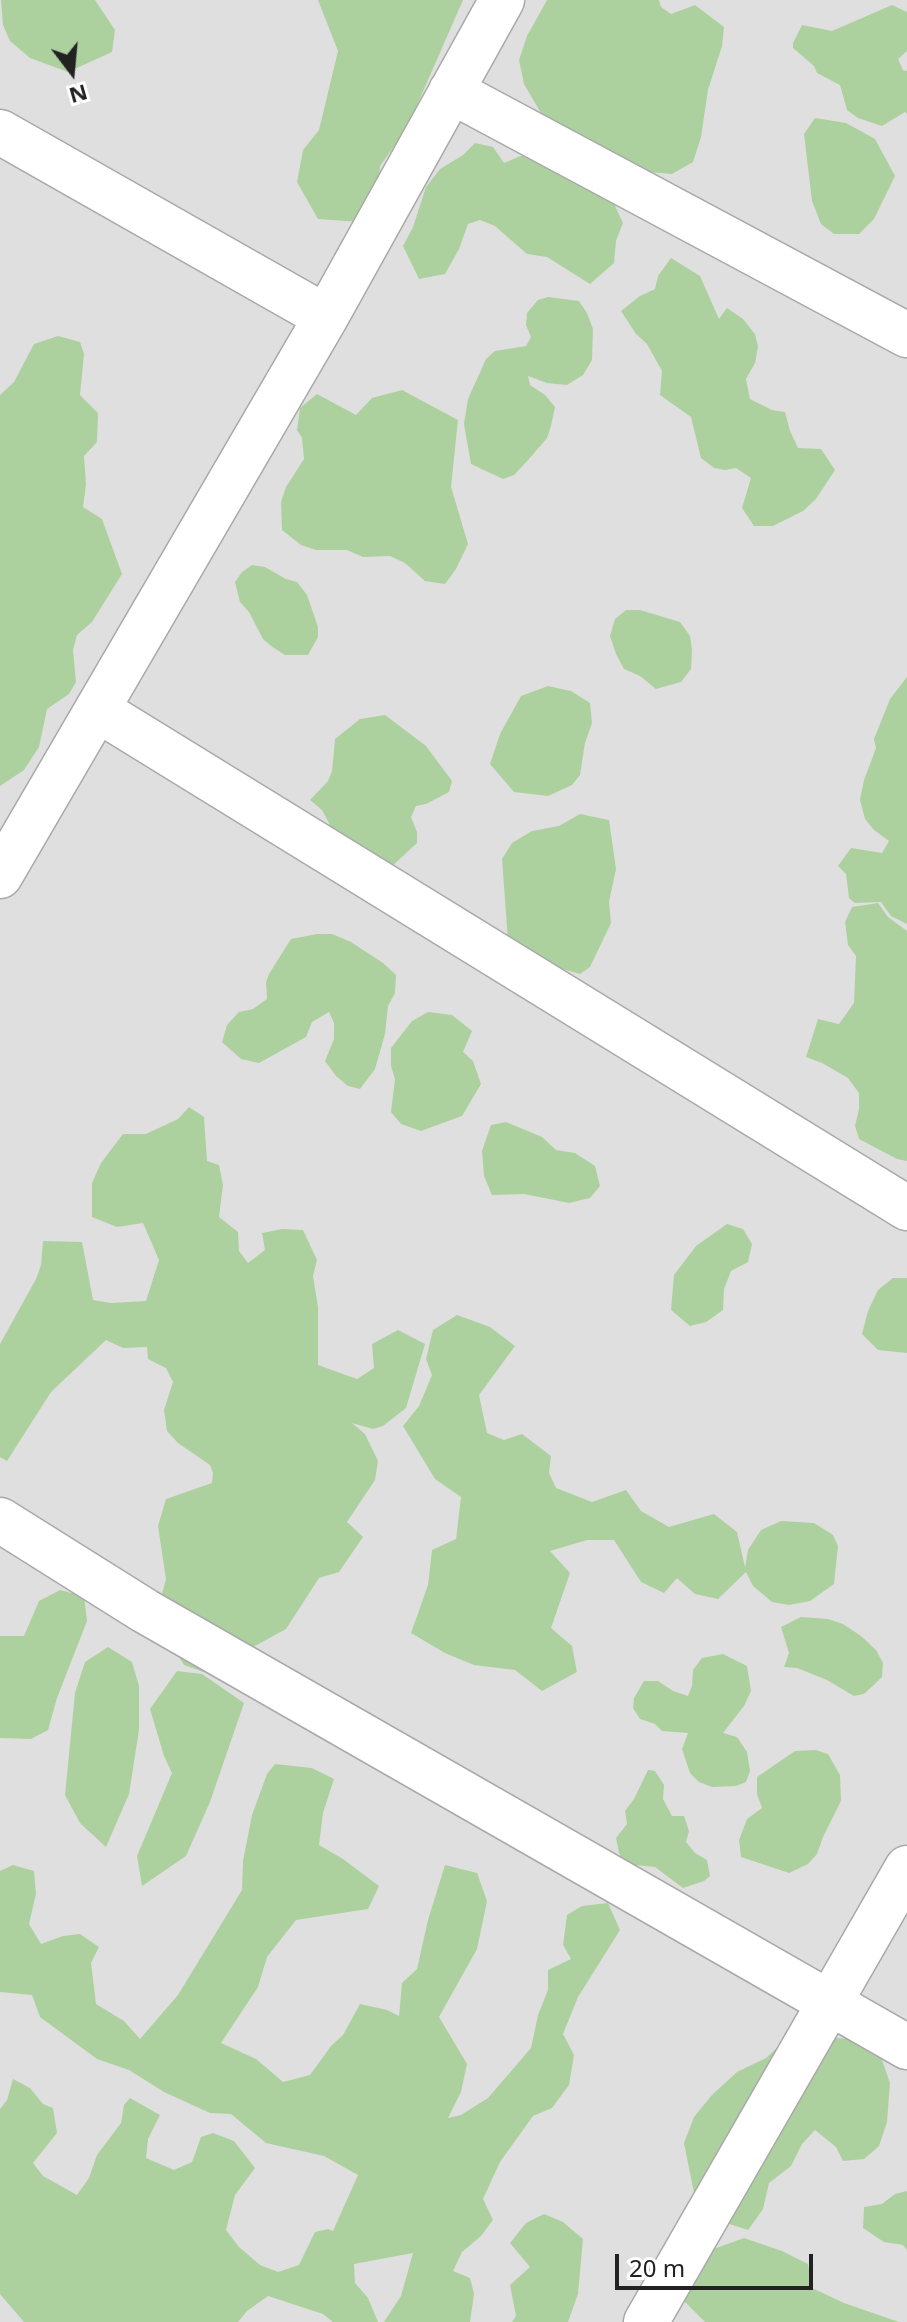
<!DOCTYPE html>
<html>
<head>
<meta charset="utf-8">
<style>
	body { margin:0 }
	#map { position:relative; width:907px; height:2322px; overflow:hidden; background:#f2efe9; font-family:"Noto Sans",sans-serif }
	canvas { display:block }
	.north { position:absolute; left:32px; top:32px; width:80px; height:80px; -webkit-text-stroke:6px #fff; paint-order:stroke; rotate:164deg; font-size:22px; font-weight:700; line-height:32px; text-align:center; color:#222 }
	.north::after { content:''; display:block; margin:auto; width:28px; height:36px; background:#222; clip-path:polygon(50% 0,100% 100%,50% 72%,0 100%) }
	.scale { position:absolute; left:615px; top:2254px; width:198px; height:36px; box-sizing:border-box; border:4px solid #222; border-top:0; padding-left:10px; font-size:24px; line-height:28px; white-space:nowrap; color:#222; -webkit-text-stroke:6px #fff; paint-order:stroke }
</style>
</head>
<body>
<div id="map">
<canvas width="907" height="2322"></canvas>
<div class="north">N</div>
<div class="scale">20 m</div>
</div>
<script>
const c = document.querySelector('canvas').getContext('2d');
c.lineJoin = 'round';
function fill(path, color) { c.fillStyle = color; c.fill(path, 'evenodd'); }
const shape = rows => new Path2D(rows.map(r => 'M' + r).join(''));
function trace(path, color, width, dash) { c.strokeStyle = color; c.lineWidth = width; c.lineCap = dash ? 'butt' : 'round'; c.setLineDash(dash || []); c.stroke(path); }
const residential = shape([
	[0,0,907,0,907,2322,0,2322]
]);
const forest = shape([
	[1,0,95,0,115,30,112,52,68,72,30,58,10,41,3,25],
	[318,0,463,0,407,128,380,166,378,200,360,222,318,219,297,182,303,150,319,130,338,51],
	[547,0,659,0,661,7,671,14,695,5,724,27,722,46,708,90,701,137,693,162,672,174,637,171,545,120,524,84,519,60,527,36],
	[892,5,907,12,907,51,898,59,903,70,907,71,907,114,905,112,882,126,858,118,847,110,840,85,817,73,814,66,793,48,793,43,802,25,832,31],
	[815,118,846,123,875,139,895,176,874,219,859,234,834,234,821,224,812,201,804,134],
	[475,143,493,147,504,163,523,155,609,193,623,223,616,241,614,263,590,284,547,257,527,254,495,226,480,220,468,224,459,249,445,274,419,279,403,246,413,227,426,187,440,169,463,155],
	[671,258,700,276,719,319,727,308,743,319,755,334,758,347,755,363,746,379,750,399,772,410,785,412,790,431,798,448,821,449,835,470,816,499,803,511,773,526,754,526,742,508,751,478,736,468,725,470,714,468,701,458,691,417,660,395,662,371,647,344,636,334,621,311,640,296,655,289,658,276],
	[548,297,579,301,587,313,593,329,592,360,583,375,567,385,547,383,528,376,530,385,545,395,555,407,551,426,547,438,529,459,514,475,503,479,471,464,464,424,468,399,486,359,495,351,526,346,531,337,526,325,527,313,538,300],
	[58,336,80,342,84,354,80,395,98,413,97,442,84,456,86,485,83,507,102,519,122,574,92,622,77,635,73,650,76,682,69,694,47,709,39,747,24,770,0,786,0,395,14,382,34,344],
	[402,390,458,420,451,487,468,544,456,569,445,584,425,581,405,563,390,556,363,557,347,550,316,550,301,545,282,530,281,502,286,487,304,459,302,438,297,430,300,408,317,394,356,415,372,398],
	[252,565,265,567,286,579,297,582,307,595,318,627,318,637,308,655,285,655,271,646,263,639,249,612,240,602,235,582,242,572],
	[626,610,640,610,680,622,690,636,692,650,691,669,681,682,656,689,640,676,624,669,616,654,610,636,615,619],
	[907,677,907,924,891,916,881,902,855,903,849,898,846,874,838,866,851,848,882,853,889,841,874,830,865,819,860,800,864,780,876,748,874,739,890,699],
	[548,686,571,691,590,703,592,723,585,743,580,775,572,785,548,796,514,792,490,764,500,734,521,696],
	[385,715,426,746,452,781,449,792,426,804,416,806,411,817,417,832,417,843,390,868,332,835,329,823,322,810,310,800,328,781,332,771,335,739,360,719],
	[580,814,609,820,616,869,609,902,611,923,590,967,580,974,542,963,508,941,502,859,512,843,532,831,559,826],
	[878,903,888,917,907,931,907,1161,897,1159,859,1139,855,1126,859,1109,859,1093,848,1078,822,1063,806,1057,818,1019,839,1024,854,1003,856,956,848,945,845,922,852,907],
	[317,934,332,934,351,942,383,963,396,975,395,993,388,1006,385,1034,375,1069,360,1089,348,1086,336,1076,325,1061,334,1039,334,1023,329,1012,312,1022,306,1037,259,1063,241,1059,222,1042,227,1025,239,1012,253,1009,267,999,266,982,269,974,291,939],
	[428,1012,452,1015,472,1031,463,1052,473,1061,481,1084,462,1116,421,1131,401,1124,391,1112,395,1079,391,1066,391,1048,412,1021],
	[189,1107,204,1117,207,1161,219,1165,223,1185,219,1217,238,1232,239,1251,248,1263,265,1250,262,1233,282,1229,303,1230,317,1260,313,1276,318,1307,318,1365,357,1379,374,1368,372,1344,398,1330,425,1344,406,1408,383,1426,373,1429,352,1423,365,1434,378,1461,375,1480,347,1522,363,1537,339,1572,319,1578,286,1629,253,1647,220,1678,184,1665,169,1641,158,1609,166,1579,158,1526,166,1499,212,1483,213,1473,210,1465,178,1443,167,1431,164,1410,173,1382,166,1368,148,1359,147,1347,123,1348,106,1340,51,1392,7,1461,0,1457,0,1344,36,1279,41,1265,43,1241,82,1242,93,1300,111,1303,146,1301,159,1260,143,1223,117,1227,92,1217,92,1183,101,1163,123,1134,146,1134,178,1119],
	[506,1122,542,1137,556,1150,575,1153,595,1166,600,1186,590,1198,569,1203,524,1194,492,1195,484,1176,482,1151,491,1125],
	[727,1224,743,1229,752,1244,748,1262,731,1271,724,1289,723,1310,706,1322,690,1326,671,1310,674,1275,696,1246],
	[893,1278,907,1278,907,1353,878,1350,862,1334,868,1311,878,1290],
	[457,1315,490,1327,515,1346,479,1395,487,1433,504,1440,522,1434,551,1456,549,1473,556,1488,592,1502,626,1490,641,1511,669,1527,714,1514,737,1532,745,1567,748,1550,761,1530,781,1521,814,1523,833,1535,838,1546,834,1584,810,1601,789,1605,772,1602,753,1586,746,1572,718,1599,695,1594,677,1578,664,1593,641,1582,614,1540,587,1540,550,1551,570,1573,551,1628,572,1646,577,1672,542,1691,515,1670,474,1665,445,1653,411,1633,428,1585,432,1550,456,1539,461,1497,435,1479,403,1426,419,1406,432,1375,426,1359,433,1330],
	[60,1590,84,1596,87,1621,57,1698,48,1730,31,1739,0,1738,0,1636,24,1636,39,1601],
	[801,1617,828,1619,843,1624,861,1636,876,1650,883,1663,882,1677,864,1694,854,1696,827,1680,797,1668,784,1667,789,1653,781,1627],
	[108,1647,132,1662,139,1686,139,1730,129,1794,106,1847,80,1823,65,1795,75,1693,85,1662],
	[723,1654,747,1666,751,1691,744,1706,723,1733,737,1737,747,1752,750,1771,746,1782,736,1786,712,1787,699,1782,690,1773,682,1749,688,1733,662,1731,655,1724,640,1719,633,1708,634,1698,644,1681,658,1681,673,1691,688,1696,692,1686,693,1670,702,1658],
	[177,1671,202,1674,244,1703,210,1802,186,1856,142,1886,137,1856,172,1773,164,1756,150,1709],
	[816,1750,828,1754,840,1775,841,1801,823,1837,817,1854,808,1864,789,1873,741,1857,739,1840,747,1819,762,1808,757,1794,757,1777,795,1751],
	[275,1764,312,1768,334,1779,323,1813,319,1845,343,1859,379,1886,368,1909,296,1920,267,1957,258,1987,221,2043,256,2059,283,2082,310,2075,331,2046,343,2035,360,2004,387,2010,399,2016,402,1983,417,1969,428,1920,445,1865,477,1873,487,1901,477,1949,439,2017,467,2064,461,2092,448,2118,461,2115,488,2098,531,2048,538,2015,548,1990,548,1970,571,1959,563,1945,567,1915,582,1906,608,1903,620,1930,578,1997,563,2034,574,2055,569,2085,552,2108,533,2116,500,2162,483,2199,493,2220,481,2236,462,2252,453,2271,470,2278,474,2294,470,2322,384,2322,401,2296,413,2253,354,2264,355,2283,368,2298,378,2322,333,2322,323,2314,268,2296,247,2311,238,2322,24,2322,0,2294,0,2109,7,2100,13,2079,30,2088,43,2104,53,2108,57,2133,33,2163,43,2176,77,2195,89,2178,97,2155,121,2123,124,2105,130,2098,160,2115,148,2139,146,2158,174,2170,192,2162,201,2137,213,2133,234,2141,255,2168,235,2195,226,2230,239,2247,260,2265,278,2272,299,2265,315,2232,328,2229,333,2231,358,2175,324,2156,266,2143,231,2114,210,2113,164,2092,129,2070,97,2059,40,2017,32,1995,0,1992,0,1871,13,1865,34,1871,36,1894,29,1924,41,1944,63,1936,80,1934,99,1947,91,1963,96,2004,124,2021,140,2039,178,1995,242,1890,243,1861,252,1815,267,1774],
	[648,1770,655,1771,664,1785,663,1799,672,1816,684,1816,689,1831,686,1842,695,1853,707,1860,710,1876,704,1881,683,1888,655,1867,625,1864,619,1853,616,1838,627,1824,625,1811,634,1799],
	[793,2033,847,2039,882,2060,890,2083,887,2122,879,2146,864,2159,843,2161,836,2147,815,2130,802,2144,791,2166,769,2183,763,2209,748,2230,726,2223,695,2198,684,2143,694,2117,712,2095,737,2072,766,2058],
	[907,2191,907,2250,903,2245,884,2242,863,2228,864,2207,882,2204,895,2194],
	[544,2214,563,2222,583,2239,578,2294,568,2322,512,2322,516,2316,510,2285,530,2267,510,2243,526,2223],
	[744,2238,782,2251,808,2264,812,2288,844,2303,899,2322,705,2322,677,2294,708,2251]
]);
const street = shape([
	[451,91,907,335],
	[0,132,326,317],
	[98,710,907,1208],
	[0,876,326,317,502,0],
	[0,1520,145,1611,907,2047],
	[646,2322,907,1868]
]);
fill(residential, '#e0dfdf');
fill(forest, '#add19e');
trace(street, '#a9a9a9', 47);
trace(street, '#fff', 44);
</script>
</body>
</html>
